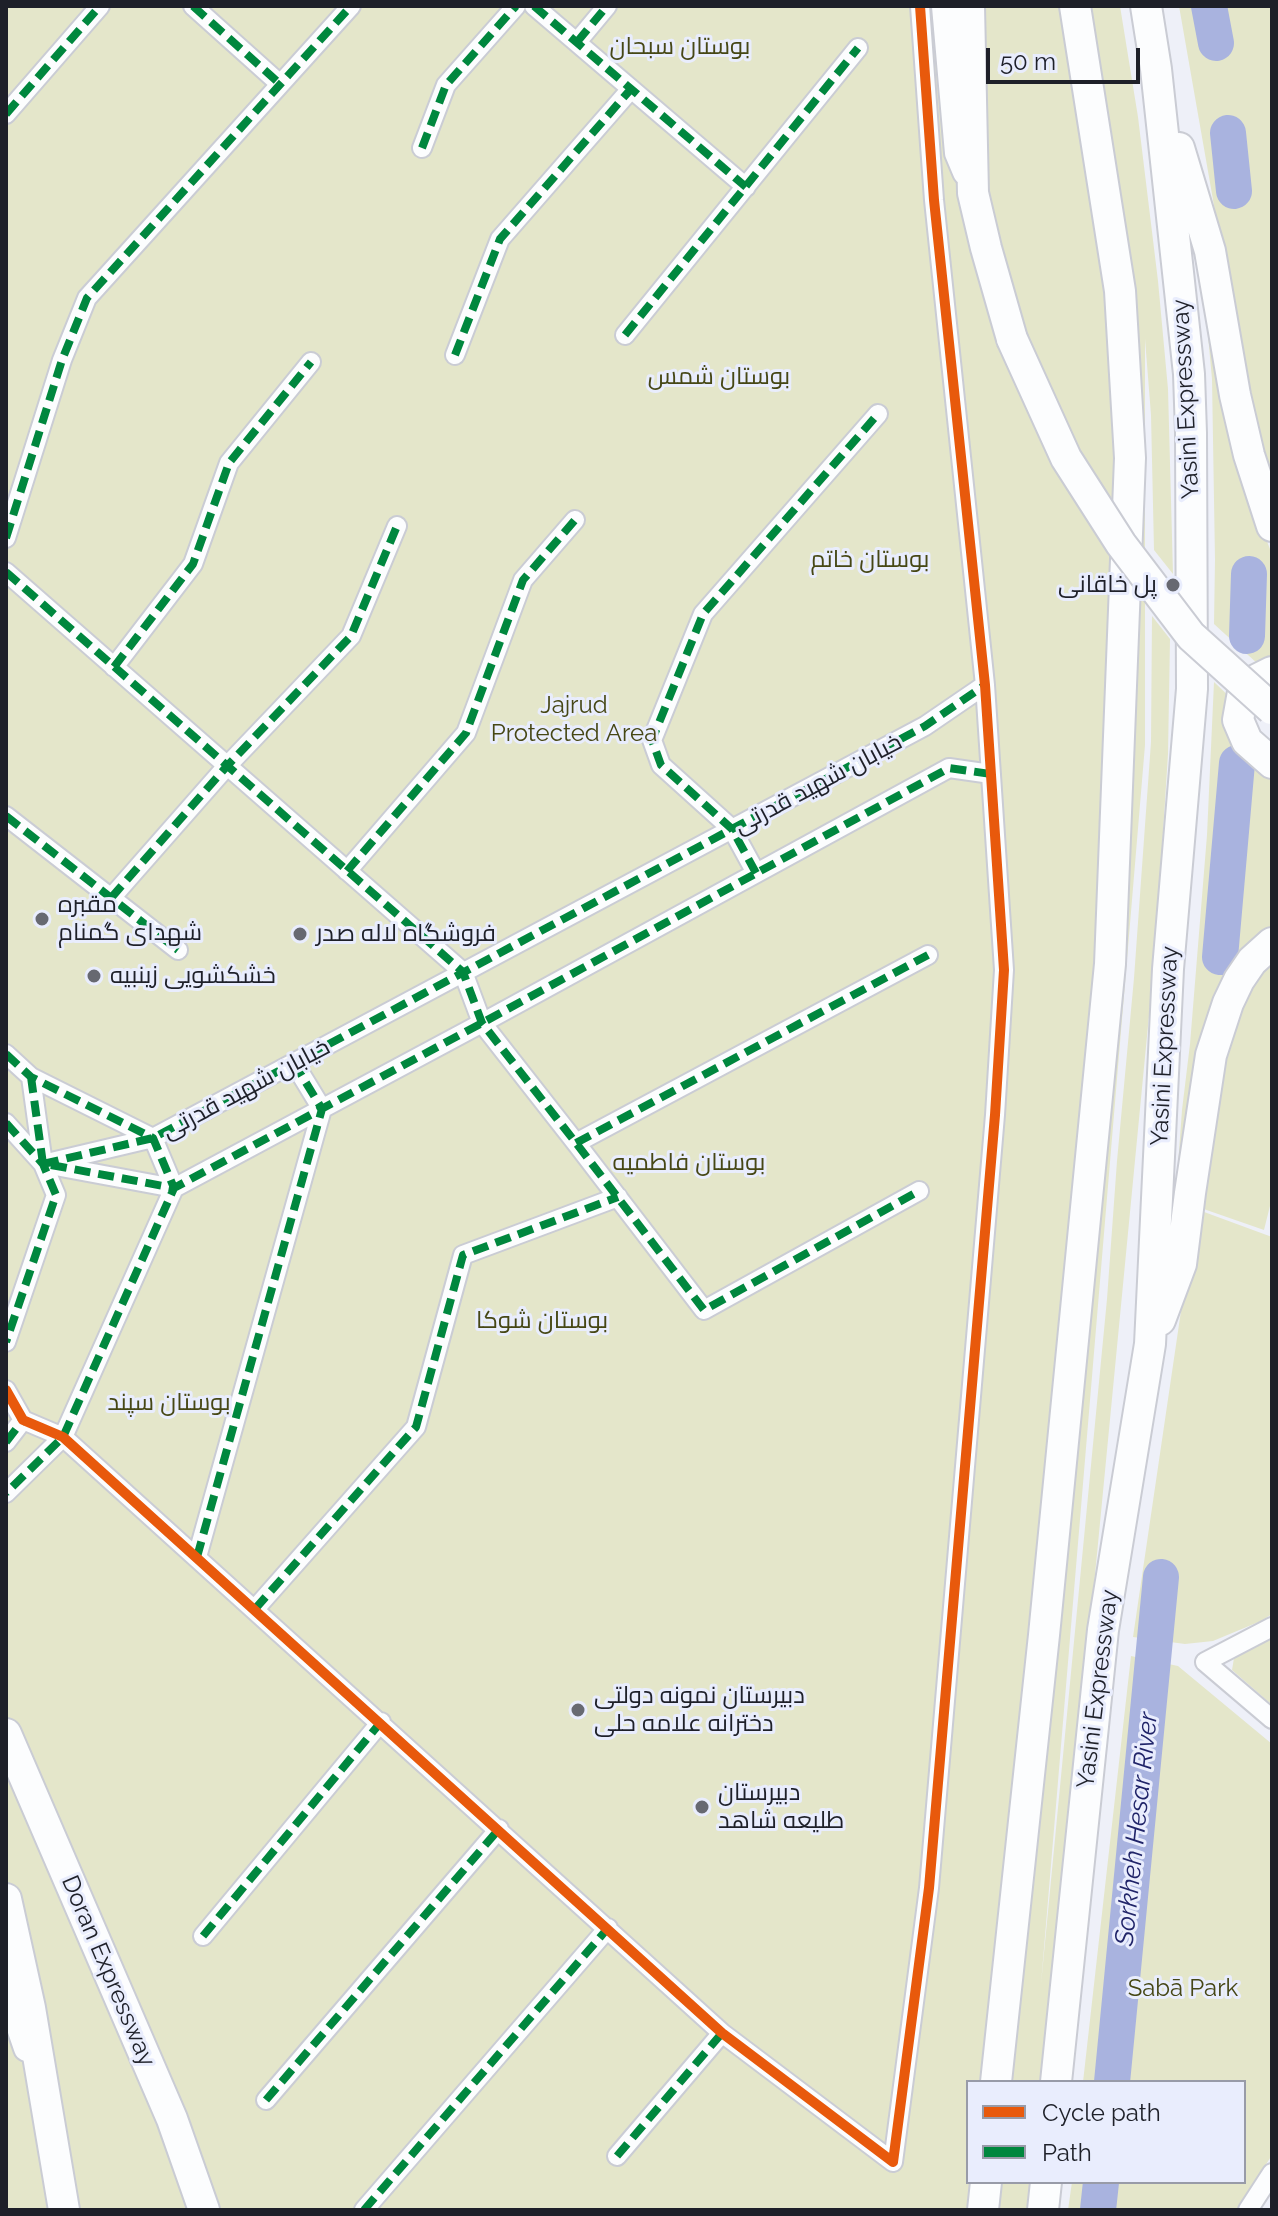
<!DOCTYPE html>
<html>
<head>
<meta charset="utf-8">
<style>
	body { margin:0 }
	#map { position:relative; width:1278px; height:2216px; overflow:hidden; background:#eef0f8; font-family:Raleway,sans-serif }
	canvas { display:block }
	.frame { position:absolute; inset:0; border:8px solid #1e2029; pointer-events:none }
	.legend { position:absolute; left:966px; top:2080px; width:280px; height:104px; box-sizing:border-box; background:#e9edfd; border:2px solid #989ba8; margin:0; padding:10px 14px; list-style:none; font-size:24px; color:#1e2029 }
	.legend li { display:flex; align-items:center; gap:16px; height:40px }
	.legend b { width:40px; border:2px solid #989ba8 }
	.scale { position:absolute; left:986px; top:48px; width:154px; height:36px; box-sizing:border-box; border:4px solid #1e2029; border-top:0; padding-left:10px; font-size:24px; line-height:28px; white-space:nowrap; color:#1e2029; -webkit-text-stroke:6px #e9edfd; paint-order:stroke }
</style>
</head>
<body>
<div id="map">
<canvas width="1278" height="2216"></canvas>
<div class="frame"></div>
<ul class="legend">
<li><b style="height:10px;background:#e8590c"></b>Cycle path</li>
<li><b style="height:10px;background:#00873e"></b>Path</li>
</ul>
<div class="scale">50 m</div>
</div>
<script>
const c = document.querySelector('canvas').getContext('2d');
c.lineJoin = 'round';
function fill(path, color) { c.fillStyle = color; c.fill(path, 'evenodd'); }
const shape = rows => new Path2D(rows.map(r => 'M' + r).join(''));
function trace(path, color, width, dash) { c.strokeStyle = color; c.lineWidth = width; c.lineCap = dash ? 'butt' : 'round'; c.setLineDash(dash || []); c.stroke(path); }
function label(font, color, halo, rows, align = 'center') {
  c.font = font + ' Raleway,Cairo,sans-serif'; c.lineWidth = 6; c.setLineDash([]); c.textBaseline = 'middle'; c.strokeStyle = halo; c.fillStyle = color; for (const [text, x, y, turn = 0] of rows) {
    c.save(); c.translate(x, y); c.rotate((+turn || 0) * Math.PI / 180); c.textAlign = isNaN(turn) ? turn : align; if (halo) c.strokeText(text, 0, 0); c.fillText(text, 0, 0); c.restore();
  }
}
const green = shape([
	[6,6,1120,6,1138,117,1158,281,1168,389,1173,574,1154,550,1151,415,1145,339,1145,745,1041,1984,1107,1299,1117,1161,1134,978,1151,742,1152,616,1170,639,1168,754,1156,943,1046,2082,968,2082,968,2182,1036,2182,1031,2210,6,2210],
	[1179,6,1272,6,1272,495,1252,422],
	[1200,249,1256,514,1272,554,1272,661,1259,665,1214,624,1215,560,1212,379],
	[1214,682,1235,702,1272,775,1272,931,1243,963,1171,1262,1182,1110,1190,1044,1207,835],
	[1272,950,1272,1198,1264,1230,1195,1206,1229,1022],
	[1196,1209,1272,1237,1272,1614,1261,1621,1213,1641,1185,1644,1133,1637],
	[1272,1637,1272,1705,1232,1670,1236,1646],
	[1131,1656,1178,1666,1272,1744,1272,2155,1237,2210,1068,2210,1072,2182,1244,2182,1244,2082,1083,2082]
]);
const river = shape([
	[1209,6,1216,43],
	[1228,133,1234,191],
	[1247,636,1249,574],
	[1220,957,1237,763],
	[1112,2082,1161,1577],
	[1098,2210,1101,2182]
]);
const minor = shape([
	[193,6,280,84],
	[534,6,746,187],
	[577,42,607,6],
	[6,114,100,6],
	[422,148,446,85,516,6],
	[625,335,858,48],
	[455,355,500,239,631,89],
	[6,538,62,360,87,298,351,6],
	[6,572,463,972,482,1023,576,1143,704,1310,919,1191],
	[114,667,193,564,229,463,311,362],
	[6,816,178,950],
	[347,871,466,733,523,580,575,520],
	[756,873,732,829,661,765,652,740,703,614,878,414],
	[111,898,227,766,351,636,397,526],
	[6,1054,31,1077,153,1138,174,1188,63,1437,6,1493],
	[31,1077,43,1164],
	[6,1123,43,1164,56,1195,6,1342],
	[576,1143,928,955],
	[43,1164,153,1138,925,726,985,685],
	[50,1165,174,1188,482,1023,949,768,991,774],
	[6,1390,23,1420,63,1437,722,2033,893,2162,929,1888,995,1115,1004,970,985,685,934,200,920,6],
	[6,1442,23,1420],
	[197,1557,322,1109,294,1063],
	[255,1609,416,1427,463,1255,618,1197],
	[1272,1627,1205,1662,1272,1719],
	[203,1936,381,1722],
	[266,2100,499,1829],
	[617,2156,722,2033],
	[364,2210,608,1928],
	[1248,2210,1272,2173]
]);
const secondary = shape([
	[945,6,958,153,966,172],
	[6,1987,27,2048]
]);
const trunk = shape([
	[969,6,973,193,986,248,1012,339],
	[1179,148,1210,251,1235,395,1249,455,1272,526],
	[1272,672,1256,680,1243,692,1238,720,1247,741,1272,763],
	[1160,1320,1181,1264,1190,1193,1211,1055,1228,1003,1239,980,1252,961,1272,943],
	[6,1734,172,2119,204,2210],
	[6,1899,30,2008,64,2210],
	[996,2082,1044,1635,1110,964,1130,458,1120,291,1075,6],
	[1056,2082,1103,1630,1150,1344,1168,969,1192,689,1191,433,1189,374,1156,69,1146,6],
	[983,2210,986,2182],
	[1043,2210,1046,2182]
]);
const trunkBridge = shape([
	[1012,339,1066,458,1121,544,1191,636,1272,709]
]);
const quiet = shape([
	[193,6,280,84],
	[534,6,746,187],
	[577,42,607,6],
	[6,114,100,6],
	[422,148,446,85,516,6],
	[625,335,858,48],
	[455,355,500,239,631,89],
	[6,538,62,360,87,298,351,6],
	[6,572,463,972,482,1023,576,1143,704,1310,919,1191],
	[114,667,193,564,229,463,311,362],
	[6,816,178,950],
	[347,871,466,733,523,580,575,520],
	[756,873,732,829,661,765,652,740,703,614,878,414],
	[111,898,227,766,351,636,397,526],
	[6,1054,31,1077,153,1138,174,1188,63,1437,6,1493],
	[31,1077,43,1164],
	[6,1123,43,1164,56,1195,6,1342],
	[576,1143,928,955],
	[43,1164,153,1138,925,726,985,685],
	[51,1165,174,1188,482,1023,949,768,991,774],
	[6,1442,23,1420],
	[197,1557,322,1109,294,1063],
	[255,1609,416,1427,463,1255,618,1197],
	[203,1936,381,1722],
	[266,2100,499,1829],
	[617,2156,722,2033],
	[364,2210,608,1928]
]);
const cycleway = shape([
	[6,1390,23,1420,63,1437,722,2033,893,2162,929,1888,995,1115,1004,970,985,685,934,200,920,6]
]);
const markers = [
	[1173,585,8,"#676971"],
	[42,919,8,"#676971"],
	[300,934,8,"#676971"],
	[94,976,8,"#676971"],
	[578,1710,8,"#676971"],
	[702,1807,8,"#676971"]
];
const parkNames = [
	["بوستان سبحان",680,47],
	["بوستان شمس",719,377],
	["بوستان خاتم",870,560],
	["Jajrud",574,706],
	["Protected Area",574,734],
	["بوستان فاطمیه",689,1163],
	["بوستان شوکا",542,1321],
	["بوستان سپند",169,1403],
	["Sabā Park",1183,1989]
];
const streetNames = [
	["Yasini Expressway",1186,399,-93],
	["خیابان شهید قدرتی",818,784,-28],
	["Yasini Expressway",1165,1046,-87],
	["خیابان شهید قدرتی",246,1089,-28],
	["Yasini Expressway",1098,1689,-83],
	["Doran Expressway",108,1971,67]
];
const poiNames = [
	["پل خاقانی",1157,585,"right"],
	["مقبره",58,905],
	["شهدای گمنام",58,933],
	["فروشگاه لاله صدر",316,934],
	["خشکشویی زینبیه",110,976],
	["دبیرستان نمونه دولتی",594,1696],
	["دخترانه علامه حلی",594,1724],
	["دبیرستان",718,1793],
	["طلیعه شاهد",718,1821]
];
const waterNames = [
	["Sorkheh Hesar River",1137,1829,-84]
];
fill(green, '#e4e6ca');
trace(river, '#a9b3df', 36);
trace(minor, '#caccd4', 22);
trace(secondary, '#caccd4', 30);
trace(trunk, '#caccd4', 34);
trace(minor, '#fcfdfe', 18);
trace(secondary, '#fcfdfe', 26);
trace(trunk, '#fcfdfe', 30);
trace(trunkBridge, '#caccd4', 34, []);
trace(trunkBridge, '#fcfdfe', 30);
trace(quiet, '#00873e', 8, [16, 8]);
trace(cycleway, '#e8590c', 10);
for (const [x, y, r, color] of markers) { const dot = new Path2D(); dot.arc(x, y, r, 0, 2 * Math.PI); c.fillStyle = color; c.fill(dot); trace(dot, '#e9edfd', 3); }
label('24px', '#464715', '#e9edfd', parkNames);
label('24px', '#1e2029', '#e9edfd', streetNames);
label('24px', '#1e2029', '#e9edfd', poiNames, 'left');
label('italic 26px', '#202469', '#e9edfd', waterNames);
</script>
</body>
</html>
